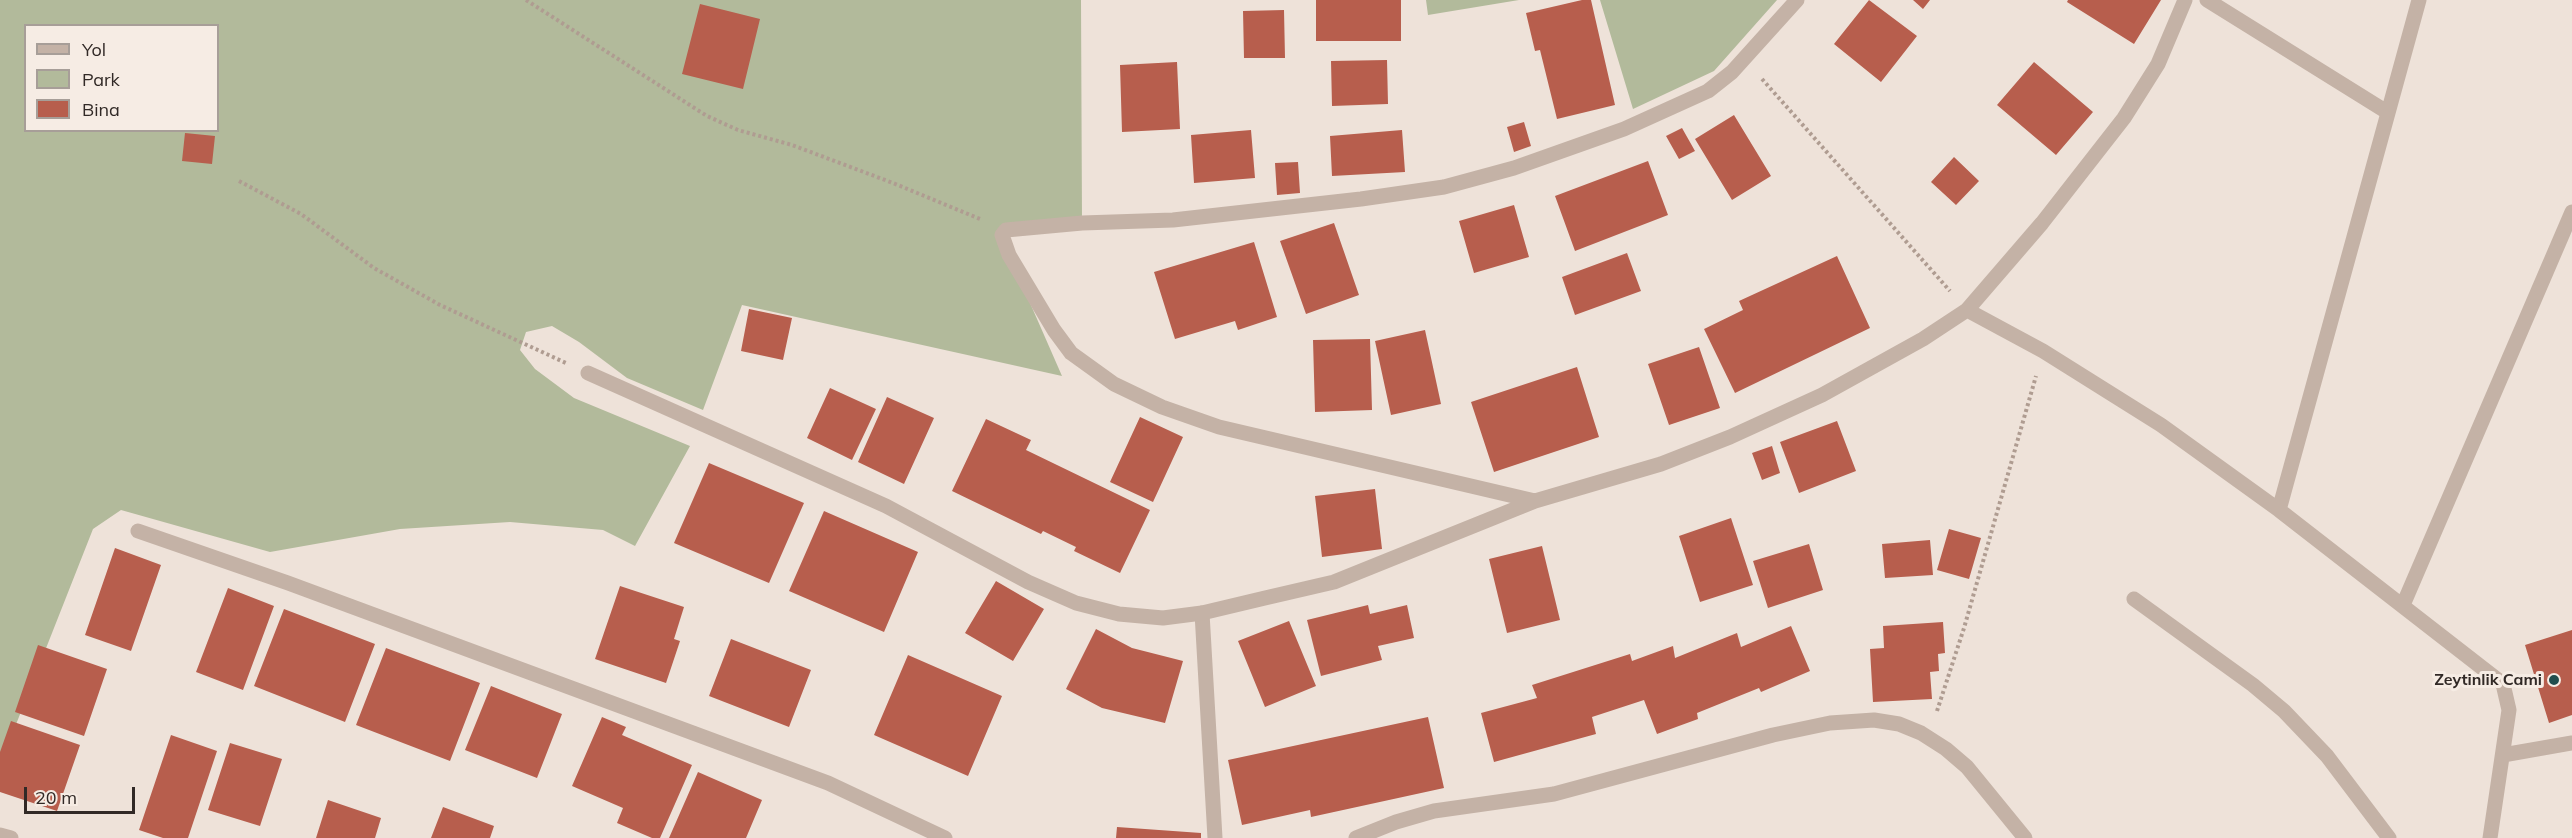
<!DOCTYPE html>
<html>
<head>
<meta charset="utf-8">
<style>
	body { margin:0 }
	#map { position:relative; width:2572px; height:838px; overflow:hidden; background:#eee2d9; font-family:Mulish,sans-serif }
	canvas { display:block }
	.legend { position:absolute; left:24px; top:24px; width:195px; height:108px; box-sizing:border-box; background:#f6ece4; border:2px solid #a79e98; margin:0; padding:8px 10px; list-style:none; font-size:18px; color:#312926 }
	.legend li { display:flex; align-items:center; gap:12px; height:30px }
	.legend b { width:30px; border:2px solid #a79e98 }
	.scale { position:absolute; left:24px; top:787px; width:111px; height:27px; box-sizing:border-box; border:3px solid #312926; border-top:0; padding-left:8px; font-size:18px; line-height:21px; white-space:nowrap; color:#312926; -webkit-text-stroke:4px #f6ece4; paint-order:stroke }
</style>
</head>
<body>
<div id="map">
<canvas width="2572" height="838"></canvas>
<ul class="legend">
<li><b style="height:8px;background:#c4b2a6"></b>Yol</li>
<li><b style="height:16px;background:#b2ba9b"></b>Park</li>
<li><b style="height:16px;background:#b75e4d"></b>Bina</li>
</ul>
<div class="scale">20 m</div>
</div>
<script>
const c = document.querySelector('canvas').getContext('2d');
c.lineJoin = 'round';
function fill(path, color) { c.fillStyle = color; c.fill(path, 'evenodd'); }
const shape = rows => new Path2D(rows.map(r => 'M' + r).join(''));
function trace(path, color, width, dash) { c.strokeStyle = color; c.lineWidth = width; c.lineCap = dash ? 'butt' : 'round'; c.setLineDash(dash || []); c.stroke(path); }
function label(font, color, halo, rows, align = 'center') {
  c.font = font + ' Mulish,sans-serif'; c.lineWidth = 6; c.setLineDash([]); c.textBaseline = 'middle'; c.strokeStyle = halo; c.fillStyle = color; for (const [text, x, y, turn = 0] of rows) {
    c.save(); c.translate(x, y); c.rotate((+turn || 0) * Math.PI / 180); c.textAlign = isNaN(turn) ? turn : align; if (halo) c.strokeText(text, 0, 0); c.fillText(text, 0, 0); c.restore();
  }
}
const green = shape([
	[0,0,1081,0,1082,223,1006,230,1009,255,1062,376,742,305,703,410,627,378,579,342,552,326,526,332,520,350,535,369,574,398,690,446,635,546,603,530,510,522,400,529,270,552,121,510,93,529,0,765],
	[26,26,218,26,218,130,26,130],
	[1426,0,1519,0,1428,15],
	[1600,0,1777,0,1714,71,1633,109]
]);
const building = shape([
	[1316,0,1401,0,1401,41,1316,41],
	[1582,0,1591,0,1615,105,1557,119,1540,50,1535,51,1526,13],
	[1869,0,1917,36,1881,82,1834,44],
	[1913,0,1930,0,1923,9],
	[2068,0,2161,0,2134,44,2067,2],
	[700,4,760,19,743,89,682,74],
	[1284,10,1285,58,1244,58,1243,11],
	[1387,60,1388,104,1332,106,1331,61],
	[1177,62,1180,129,1122,132,1120,65],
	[2034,62,2093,112,2056,155,1997,105],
	[1734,115,1771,176,1732,200,1695,139],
	[1524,122,1531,146,1514,152,1507,127],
	[1682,128,1695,151,1679,159,1666,136],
	[1251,130,1255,178,1194,183,1191,135],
	[1402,130,1405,172,1332,176,1330,136],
	[185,133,215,136,212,164,182,161],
	[1954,157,1979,181,1956,205,1931,182],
	[1648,161,1668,215,1575,251,1555,196],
	[1298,162,1300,193,1277,195,1275,163],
	[1514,205,1529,257,1474,273,1459,221],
	[1334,223,1359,295,1306,314,1280,241],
	[1254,242,1277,317,1238,330,1235,321,1175,339,1154,272],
	[1627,253,1641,291,1575,315,1562,277],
	[1837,256,1870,328,1735,393,1704,329,1743,310,1739,301],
	[749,309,792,318,783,360,741,351],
	[1425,330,1441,404,1391,415,1375,341],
	[1370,339,1372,410,1315,412,1313,340],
	[1699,347,1720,408,1669,425,1648,364],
	[1577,367,1599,437,1494,472,1471,402],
	[830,388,876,409,852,460,807,438],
	[887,397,934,418,904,484,858,462],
	[1140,417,1183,437,1153,502,1110,482],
	[986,419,1031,440,1026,450,1150,510,1120,573,1074,551,1076,547,1043,531,1041,534,952,491],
	[1837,421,1856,471,1799,493,1780,442],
	[1772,446,1780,473,1762,480,1752,453],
	[709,463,804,503,769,583,674,543],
	[1375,489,1382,549,1322,557,1315,496],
	[824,511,918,552,884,632,789,591],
	[1731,518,1753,585,1700,602,1679,536],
	[1949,529,1981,538,1969,579,1937,570],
	[1930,540,1933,575,1885,578,1882,544],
	[1809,544,1823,590,1768,608,1753,561],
	[1542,546,1560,620,1507,633,1489,559],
	[115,548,161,565,131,651,85,635],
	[996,581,1044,609,1013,661,965,633],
	[620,586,684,607,674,639,680,641,666,683,595,659],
	[228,588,274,606,243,690,196,672],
	[1368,605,1370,614,1407,605,1414,638,1378,646,1382,660,1321,676,1307,620],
	[284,609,375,644,345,722,254,686],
	[1289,621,1316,686,1265,707,1238,641],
	[1943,622,1945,653,1938,654,1939,671,1930,672,1932,699,1873,702,1870,649,1884,648,1883,626],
	[1791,626,1810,671,1761,692,1759,688,1697,713,1698,719,1657,734,1644,700,1592,717,1596,734,1494,762,1481,713,1537,698,1532,685,1630,654,1632,661,1673,646,1675,658,1737,633,1741,647],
	[1096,629,1132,648,1183,661,1165,723,1102,708,1066,689],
	[2572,630,2572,715,2549,723,2525,645],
	[731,639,811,670,789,727,709,696],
	[38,645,107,669,84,736,15,712],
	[386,648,480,683,450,761,356,725],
	[908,655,1002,696,968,776,874,735],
	[491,686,562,714,537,778,465,750],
	[602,717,626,727,622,735,692,765,660,838,652,838,617,823,623,808,572,786],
	[1428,717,1444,788,1311,817,1310,810,1242,825,1228,760],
	[11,721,80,745,57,811,0,792,0,752],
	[171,735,217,751,188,838,163,838,139,830],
	[230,743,282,759,260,826,208,810],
	[698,772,762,800,746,838,669,838],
	[328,800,381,818,375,838,316,838],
	[443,807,494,826,490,838,431,838],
	[1117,827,1201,833,1201,838,1116,838]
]);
const path = shape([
	[526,0,707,116,738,130,792,145,893,183,980,219],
	[1762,79,1950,291],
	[239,181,301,214,374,268,440,305,566,363],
	[1937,711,1964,628,2036,376]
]);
const lane = shape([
	[1202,613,1215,838]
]);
const street = shape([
	[2207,0,2387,112],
	[1967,310,2043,351,2161,425,2279,510,2503,684,2509,710,2490,838],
	[588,373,886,506,1028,582,1076,603,1119,614,1163,618,1202,613,1265,598,1334,582,1535,501,1661,464,1730,437,1822,395,1923,339,1967,310,2042,223,2124,118,2158,64,2185,0],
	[1535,501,1219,427,1162,407,1114,384,1071,353,1054,330,1009,255,1002,235,1006,230,1082,223,1173,220,1361,199,1444,187,1514,168,1624,129,1708,91,1732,72,1797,0],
	[2279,510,2419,0],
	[138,531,288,583,828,783,945,838],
	[2134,599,2253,685,2284,711,2327,756,2389,838],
	[2403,605,2572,212],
	[2503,755,2572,743],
	[0,835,11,838],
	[1356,838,1396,822,1434,811,1554,794,1773,735,1830,723,1874,720,1899,724,1921,733,1946,749,1967,767,2025,838]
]);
const markers = [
	[2554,680,6,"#214d4d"]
];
const poiNames = [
	["Zeytinlik Cami",2542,680]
];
fill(green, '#b2ba9b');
fill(building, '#b75e4d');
trace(path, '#af9c91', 4, [3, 3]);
trace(lane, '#c4b2a6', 15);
trace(street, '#c4b2a6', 15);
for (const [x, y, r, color] of markers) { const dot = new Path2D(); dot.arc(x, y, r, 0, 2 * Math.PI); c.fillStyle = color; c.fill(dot); trace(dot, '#f6ece4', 2); }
label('bold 16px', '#312926', '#f6ece4', poiNames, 'right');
</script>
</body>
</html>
